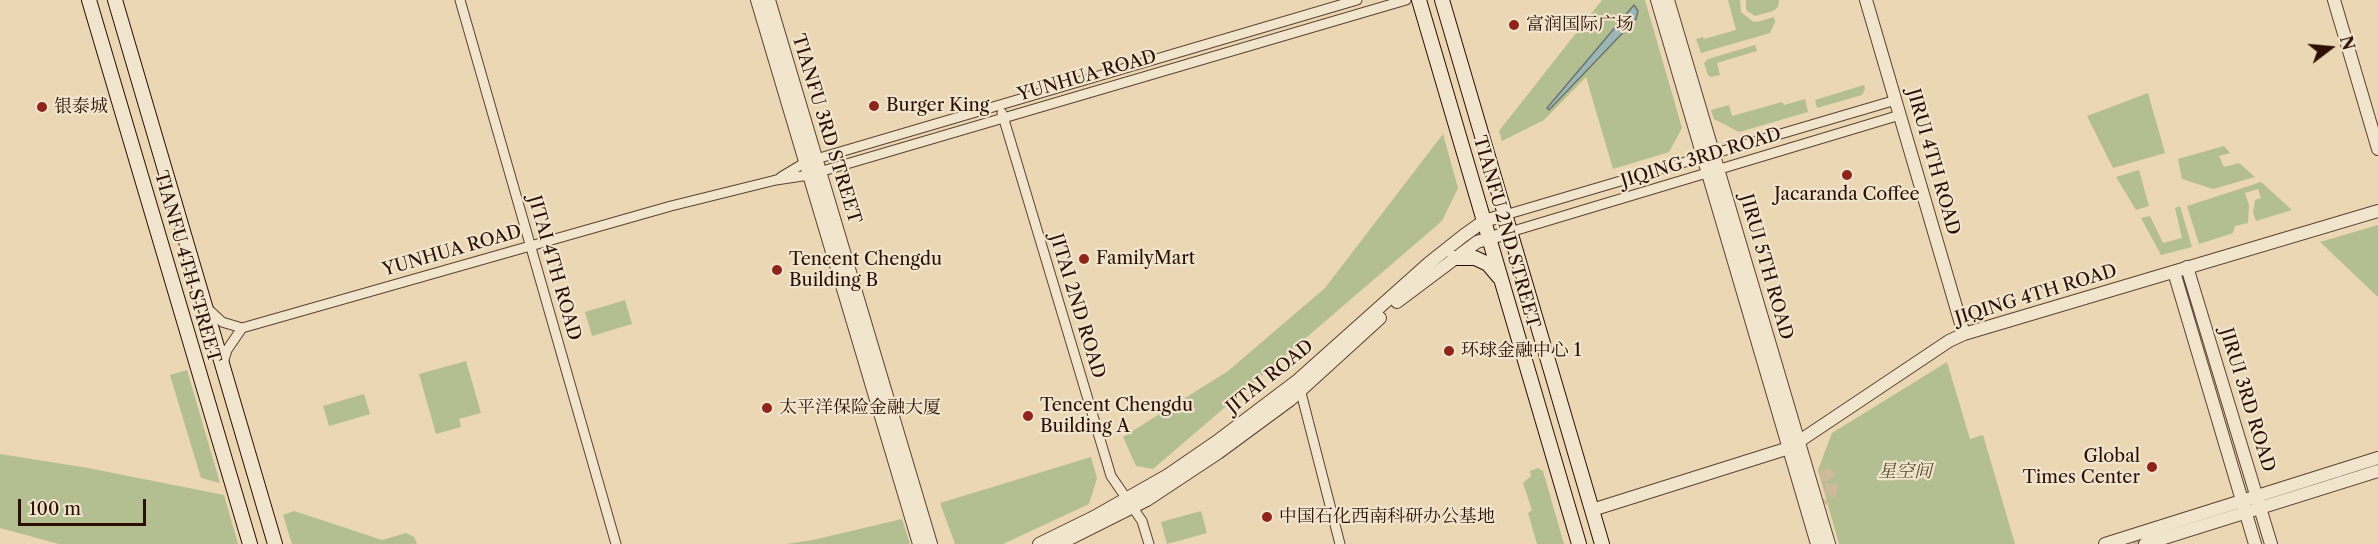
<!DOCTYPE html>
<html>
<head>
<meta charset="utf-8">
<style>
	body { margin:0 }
	#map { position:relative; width:2378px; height:544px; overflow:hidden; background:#ebd7b3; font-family:"Libre Caslon Text",serif }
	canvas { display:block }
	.north { position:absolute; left:2300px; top:18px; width:60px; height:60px; -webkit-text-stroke:4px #f2e5ce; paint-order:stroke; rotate:74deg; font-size:16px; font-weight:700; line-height:24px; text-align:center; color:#2b0f04 }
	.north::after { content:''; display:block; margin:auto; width:21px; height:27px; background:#2b0f04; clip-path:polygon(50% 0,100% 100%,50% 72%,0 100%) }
	.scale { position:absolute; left:18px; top:499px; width:128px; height:27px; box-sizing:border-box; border:3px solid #2b0f04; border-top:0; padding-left:8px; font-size:18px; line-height:21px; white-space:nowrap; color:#2b0f04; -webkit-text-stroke:4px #f2e5ce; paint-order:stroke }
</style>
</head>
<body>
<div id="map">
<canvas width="2378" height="544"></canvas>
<div class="north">N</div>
<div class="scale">100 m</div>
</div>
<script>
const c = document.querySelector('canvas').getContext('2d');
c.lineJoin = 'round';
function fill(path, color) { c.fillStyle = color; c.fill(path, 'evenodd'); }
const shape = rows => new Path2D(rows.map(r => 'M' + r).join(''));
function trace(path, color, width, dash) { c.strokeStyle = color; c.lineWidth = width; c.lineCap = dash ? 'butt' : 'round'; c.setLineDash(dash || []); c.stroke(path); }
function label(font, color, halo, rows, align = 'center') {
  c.font = font + ' "Libre Caslon Text","Noto Serif SC",serif'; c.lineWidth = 4.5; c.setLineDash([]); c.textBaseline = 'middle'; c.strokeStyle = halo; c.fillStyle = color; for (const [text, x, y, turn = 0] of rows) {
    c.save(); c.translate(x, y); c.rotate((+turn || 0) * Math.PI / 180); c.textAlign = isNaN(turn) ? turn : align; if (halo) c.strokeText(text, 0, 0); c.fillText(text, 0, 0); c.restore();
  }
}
const green = shape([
	[1602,0,1645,0,1682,128,1669,152,1613,169,1586,77,1544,120,1502,141,1499,131],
	[1728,0,1740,0,1741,12,1752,21,1757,22,1774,17,1775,22,1770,33,1701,53,1696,39,1703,37,1704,39,1736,30],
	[1746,0,1779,0,1778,7,1773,11,1755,16,1746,10],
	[1755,45,1757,51,1717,63,1720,75,1711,77,1708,75,1704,63,1708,59],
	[1864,85,1865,89,1862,95,1817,108,1815,100],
	[2148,93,2165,153,2113,168,2087,116],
	[1805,99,1808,112,1739,132,1714,119,1711,110,1729,105,1732,116,1782,102,1784,105],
	[1443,134,1458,188,1442,221,1153,469,1136,466,1123,437,1228,371,1325,288],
	[2224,146,2230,153,2219,156,2224,167,2239,163,2255,177,2213,189,2182,179,2178,159],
	[2139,170,2149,206,2136,210,2116,177],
	[2261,182,2292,210,2256,221,2253,213,2255,200,2261,198,2258,189,2245,193,2249,205,2248,223,2235,226,2233,233,2199,244,2187,206],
	[2180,206,2192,247,2161,255,2141,218,2150,216,2163,243,2182,238,2175,208],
	[2378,225,2378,297,2320,242],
	[625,300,632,324,592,336,585,312],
	[466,361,481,413,459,419,461,427,436,434,419,374],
	[1947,362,1970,439,1983,435,2015,544,1839,544,1818,470,1832,433],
	[187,370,220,483,201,478,170,375],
	[364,394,370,414,329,426,323,406],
	[0,454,88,468,224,495,238,544,59,544,0,528],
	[1091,457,1097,478,1089,504,1003,544,955,544,940,503],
	[1538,468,1543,471,1564,544,1537,544,1528,513,1532,510,1523,483,1531,476,1530,471],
	[294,511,382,540,406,533,414,537,417,544,292,544,283,515],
	[1201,511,1207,533,1167,544,1161,522],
	[902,519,910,544,786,544,813,540]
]);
const water = shape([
	[1634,5,1638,11,1636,19,1549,110,1547,108,1634,5]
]);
const tertiaryTunnel = shape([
	[1803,479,1828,475,1833,481,1831,491,1824,503],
	[2132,542,2172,529]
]);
const minor = shape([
	[460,0,616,544],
	[1002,113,1111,476,1142,521,1149,544],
	[781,177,806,162,1357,0],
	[1505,215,1896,100],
	[1510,232,1900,115],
	[206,307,222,322,242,328,227,350,223,363],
	[242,328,671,206,776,180,809,175,1406,0],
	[1299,385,1340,544]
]);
const tertiary = shape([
	[757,0,919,544],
	[769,0,931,544],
	[1657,0,1817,544],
	[1668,0,1829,544],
	[1866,0,1964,334],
	[2334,0,2378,149],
	[2187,267,2271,544],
	[2174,272,2255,544],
	[1397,302,1477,242,1510,232],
	[1592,510,1789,448,1949,341,1964,334,2378,211],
	[1039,544,1094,517,1168,475,1216,442,1298,380,1429,263,1463,236,1484,221,1505,215],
	[1059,544,1147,500,1218,453,1290,400,1380,318],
	[2105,544,2378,458],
	[2145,544,2378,471]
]);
const secondary = shape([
	[89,0,250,544],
	[115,0,275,544],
	[1419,0,1579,544],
	[1442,0,1602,544],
	[1454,258,1475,258,1488,264,1499,277]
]);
const markers = [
	[1514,25,6,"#8f2418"],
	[874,106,6,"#8f2418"],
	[42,107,6,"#8f2418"],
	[1847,175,6,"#8f2418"],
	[1084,259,6,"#8f2418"],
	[777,270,6,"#8f2418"],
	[1449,351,6,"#8f2418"],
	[767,408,6,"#8f2418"],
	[1028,416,6,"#8f2418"],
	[2152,467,6,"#8f2418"],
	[1267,517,6,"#8f2418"]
];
const poiNames = [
	["富润国际广场",1526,25],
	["Burger King",886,106],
	["银泰城",54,107],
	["Jacaranda Coffee",1847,195,"center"],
	["FamilyMart",1096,259],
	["Tencent Chengdu",789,260],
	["Building B",789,281],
	["环球金融中心 1",1461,351],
	["Tencent Chengdu",1040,406],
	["Building A",1040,427],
	["太平洋保险金融大厦",779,408],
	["Global",2140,457,"right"],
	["Times Center",2140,478,"right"],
	["中国石化西南科研办公基地",1279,517]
];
const streetNames = [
	["YUNHUA ROAD",1087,76,-16],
	["TIANFU 3RD STREET",826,129,73],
	["JIQING 3RD ROAD",1701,158,-17],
	["JIRUI 4TH ROAD",1933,162,74],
	["TIANFU 2ND STREET",1506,232,74],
	["YUNHUA ROAD",452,251,-16],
	["TIANFU 4TH STREET",187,267,74],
	["JIRUI 5TH ROAD",1766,267,74],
	["JITAI 4TH ROAD",554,268,74],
	["JIQING 4TH ROAD",2036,295,-17],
	["JITAI 2ND ROAD",1077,306,73],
	["JITAI ROAD",1270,377,-39],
	["JIRUI 3RD ROAD",2247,400,73]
];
const parkNames = [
	["星空间",1905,472]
];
fill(green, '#b3bf90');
fill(water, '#9bb7b5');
trace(water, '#6e746e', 1.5);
trace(tertiaryTunnel, '#ceb999', 12, [12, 6]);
trace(minor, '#5b4130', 11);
trace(tertiary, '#5b4130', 14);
trace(secondary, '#2b0f04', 16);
trace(minor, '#f2e5ce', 9);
trace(tertiary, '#f2e5ce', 12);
trace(secondary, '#f2e5ce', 14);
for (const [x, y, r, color] of markers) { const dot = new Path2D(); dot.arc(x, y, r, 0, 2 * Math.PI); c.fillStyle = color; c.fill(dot); trace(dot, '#f2e5ce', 2); }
label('18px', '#2b0f04', '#f2e5ce', poiNames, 'left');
label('18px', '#2b0f04', '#f2e5ce', streetNames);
label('italic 18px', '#5b4d35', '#f2e5ce', parkNames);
</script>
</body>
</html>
